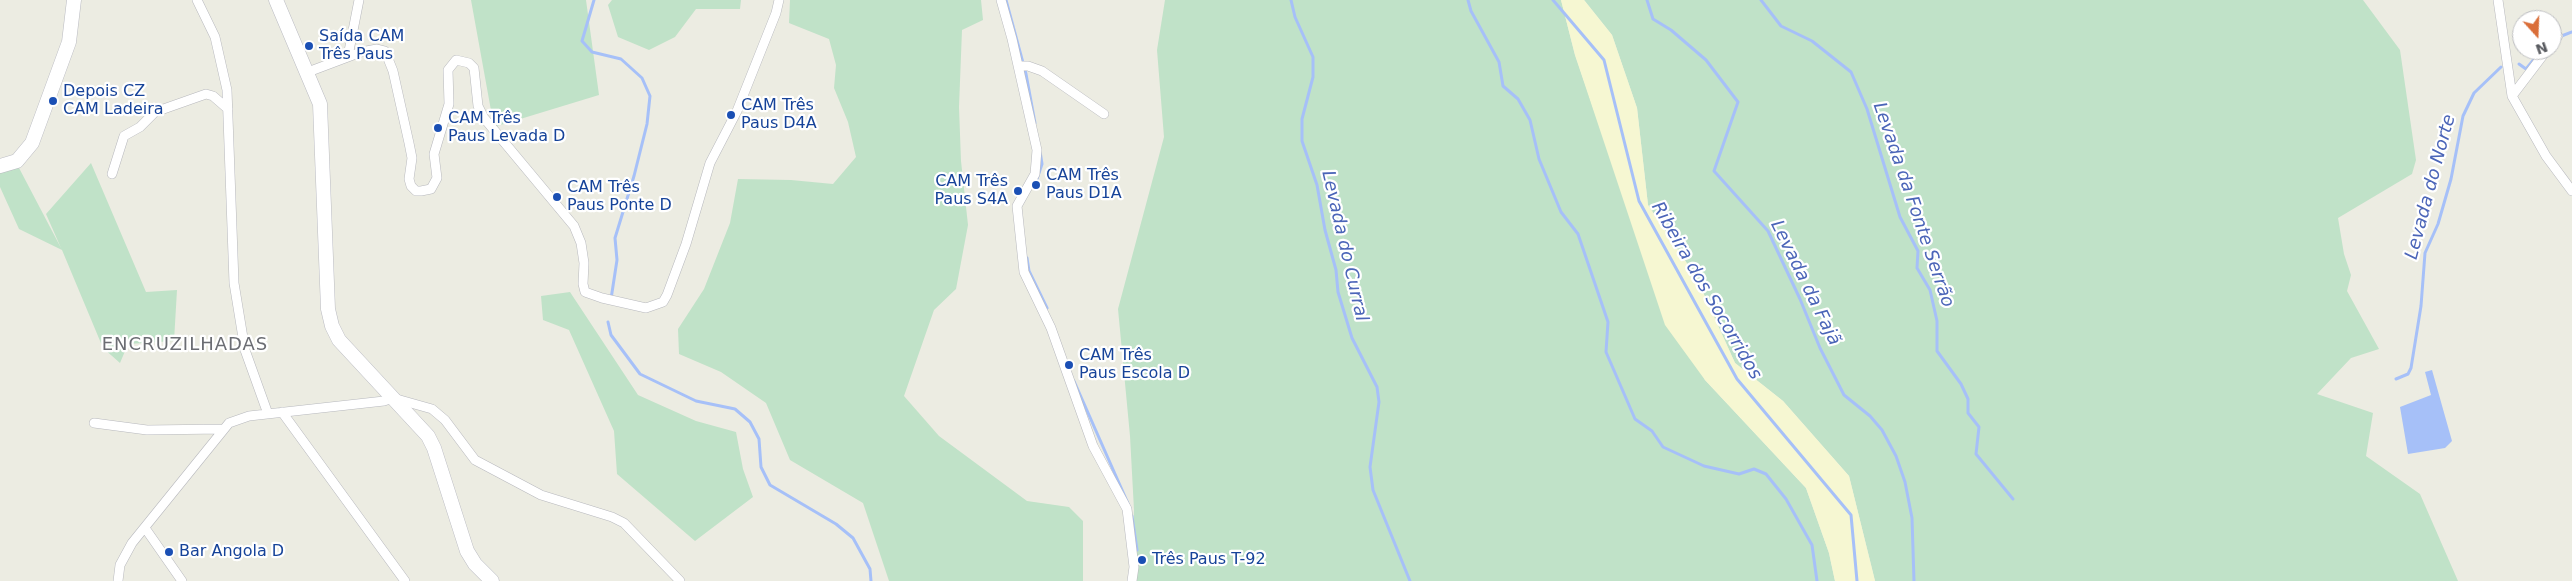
<!DOCTYPE html>
<html>
<head>
<meta charset="utf-8">
<style>
	body { margin:0 }
	#map { position:relative; width:2572px; height:581px; overflow:hidden; background:#ecece2; font-family:"DejaVu Sans",sans-serif }
	canvas { display:block }
	.north { position:absolute; left:2512px; top:10px; width:50px; height:50px; box-sizing:border-box; background:#fff; border:1px solid #bdbec0; border-radius:50%; rotate:160deg; font-size:14px; font-weight:700; line-height:20px; text-align:center; color:#5a5c61 }
	.north::after { content:''; display:block; margin:auto; width:18px; height:22px; background:#da6e39; clip-path:polygon(50% 0,100% 100%,50% 72%,0 100%) }
</style>
</head>
<body>
<div id="map">
<canvas width="2572" height="581"></canvas>
<div class="north">N</div>
</div>
<script>
const c = document.querySelector('canvas').getContext('2d');
c.lineJoin = 'round';
function fill(path, color) { c.fillStyle = color; c.fill(path, 'evenodd'); }
const shape = rows => new Path2D(rows.map(r => 'M' + r).join(''));
function trace(path, color, width, dash) { c.strokeStyle = color; c.lineWidth = width; c.lineCap = dash ? 'butt' : 'round'; c.setLineDash(dash || []); c.stroke(path); }
function label(font, color, halo, rows, align = 'center') {
  c.font = font + ' "DejaVu Sans",sans-serif'; c.lineWidth = 4.5; c.setLineDash([]); c.textBaseline = 'middle'; c.strokeStyle = halo; c.fillStyle = color; for (const [text, x, y, turn = 0] of rows) {
    c.save(); c.translate(x, y); c.rotate((+turn || 0) * Math.PI / 180); c.textAlign = isNaN(turn) ? turn : align; if (halo) c.strokeText(text, 0, 0); c.fillText(text, 0, 0); c.restore();
  }
}
const green = shape([
	[471,0,586,0,599,95,494,127],
	[612,0,741,0,740,9,696,9,675,37,649,50,618,37,608,5],
	[790,0,981,0,983,20,962,30,959,107,961,161,968,225,956,289,934,310,904,396,939,436,1027,501,1069,507,1083,521,1083,581,889,581,863,503,790,460,766,403,721,372,679,354,678,329,704,289,730,223,738,179,791,180,833,184,856,157,848,122,834,88,836,65,829,39,789,23],
	[1165,0,1561,0,1575,55,1602,133,1705,380,1806,488,1829,553,1835,581,1132,581,1134,510,1130,436,1118,309,1164,137,1157,50],
	[1584,0,2363,0,2400,50,2416,160,2412,174,2338,218,2344,254,2351,275,2347,291,2379,349,2351,358,2317,394,2373,413,2366,456,2420,494,2458,581,1875,581,1849,476,1783,401,1735,363,1696,277,1648,205,1637,108,1612,35],
	[91,163,146,292,177,290,174,341,128,344,120,363,103,348,62,250,19,229,0,187,0,171,18,166,61,248,46,214],
	[570,292,638,395,696,421,736,432,743,469,753,497,695,541,617,474,614,431,569,330,543,320,541,296]
]);
const sand = shape([
	[1561,0,1584,0,1612,35,1637,108,1648,205,1696,277,1735,363,1783,401,1849,476,1875,581,1835,581,1829,553,1806,488,1705,380,1665,325,1575,55]
]);
const water = shape([
	[2432,370,2452,441,2445,448,2408,454,2400,407,2431,395,2425,372]
]);
const stream = shape([
	[594,0,582,41,592,52,621,59,642,78,650,96,647,124,634,176,615,238,617,260,611,299],
	[1006,0,1026,74,1035,123],
	[1291,0,1295,17,1313,57,1313,77,1302,119,1302,141,1317,185,1325,230,1336,270,1338,292,1352,338,1377,387,1379,402,1370,467,1373,490,1410,581],
	[1468,0,1471,11,1499,62,1503,86,1518,99,1530,120,1539,159,1561,212,1578,234,1608,322,1606,352,1635,419,1652,431,1663,447,1704,466,1739,474,1754,469,1766,474,1786,499,1812,545,1817,581],
	[1553,0,1604,60,1639,201,1737,379,1851,515,1857,581],
	[1647,0,1653,19,1671,30,1706,60,1738,102,1714,171,1768,231,1800,299,1820,348,1844,395,1870,416,1882,430,1896,456,1905,482,1912,518,1914,581],
	[1761,0,1781,26,1812,41,1851,72,1867,109,1900,217,1918,251,1917,268,1930,290,1937,321,1937,351,1961,384,1968,399,1968,413,1979,427,1976,454,2013,499],
	[2559,37,2572,32],
	[2519,64,2526,69,2535,58],
	[1037,179,1042,164,1040,151],
	[1027,258,1029,271,1047,308],
	[608,322,611,335,640,374,696,401,735,409,750,422,759,439,761,467,770,485,836,524,853,538,870,569,871,581],
	[2396,379,2408,374,2411,368,2421,306,2425,253,2438,224,2451,179,2463,116,2474,93,2501,67],
	[1074,381,1130,508],
	[1132,516,1137,550]
]);
const street = shape([
	[197,0,215,37,227,90,234,283,245,350,268,414],
	[1001,0,1012,39,1037,150,1035,174,1017,206,1024,272,1051,328,1093,446,1127,509,1134,567,1132,581],
	[2498,0,2512,96,2546,156,2572,191],
	[2552,44,2558,36],
	[348,56,359,0],
	[1019,66,1028,66,1042,71,1104,114],
	[308,72,361,52,377,49,385,51,393,71,409,143,412,158,409,179,411,186,416,191,421,191,431,189,437,178,434,154,449,104,448,70,456,60,469,63,474,68,478,106,484,118,574,226,581,243,584,263,583,284,585,292,602,298,646,308,663,302,667,295,686,244,710,163,737,111,776,13,779,0],
	[2512,96,2547,50],
	[112,174,124,136,140,127,155,112,206,94,213,96,228,109],
	[282,412,405,581],
	[94,423,147,430,223,429],
	[145,528,182,581],
	[118,581,120,565,132,543,229,423,249,416,384,401,393,398,432,409,445,420,475,460,541,495,612,517,624,523,680,581]
]);
const secondary = shape([
	[276,0,320,104,328,309,332,326,339,340,428,436,434,448,467,551,475,564,492,581],
	[0,166,17,161,32,143,69,42,74,0]
]);
const markers = [
	[309,46,5,"#1a4fb4"],
	[53,101,5,"#1a4fb4"],
	[731,115,5,"#1a4fb4"],
	[438,128,5,"#1a4fb4"],
	[1036,185,5,"#1a4fb4"],
	[1018,191,5,"#1a4fb4"],
	[557,197,5,"#1a4fb4"],
	[1069,365,5,"#1a4fb4"],
	[169,552,5,"#1a4fb4"],
	[1142,560,5,"#1a4fb4"]
];
const transitNames = [
	["Saída CAM",319,37],
	["Três Paus",319,55],
	["Depois CZ",63,92],
	["CAM Ladeira",63,110],
	["CAM Três",741,106],
	["Paus D4A",741,124],
	["CAM Três",448,119],
	["Paus Levada D",448,137],
	["CAM Três",1046,176],
	["Paus D1A",1046,194],
	["CAM Três",1008,182,"right"],
	["Paus S4A",1008,200,"right"],
	["CAM Três",567,188],
	["Paus Ponte D",567,206],
	["CAM Três",1079,356],
	["Paus Escola D",1079,374],
	["Bar Angola D",179,552],
	["Três Paus T-92",1152,560]
];
const waterNames = [
	["Levada do Norte",2431,187,-75],
	["Levada da Fonte Serrão",1913,205,71],
	["Levada do Curral",1344,246,77],
	["Levada da Fajã",1805,283,64],
	["Ribeira dos Socorridos",1706,291,60]
];
const neighbourhoodNames = [
	["ENCRUZILHADAS",185,345]
];
fill(green, '#c0e2c8');
fill(sand, '#f6f7d2');
fill(water, '#a6c0f8');
trace(stream, '#a6c0f8', 3);
trace(street, '#b7b8bd', 10);
trace(secondary, '#babbc2', 15);
trace(street, '#fff', 9);
trace(secondary, '#fff', 14);
for (const [x, y, r, color] of markers) { const dot = new Path2D(); dot.arc(x, y, r, 0, 2 * Math.PI); c.fillStyle = color; c.fill(dot); trace(dot, '#fff', 2); }
label('16px', '#164399', '#fff', transitNames, 'left');
label('italic 18px', '#4b65b8', '#fff', waterNames);
c.letterSpacing = '1px';
label('18px', '#6b6d73', '#fff', neighbourhoodNames);
c.letterSpacing = '0px';
</script>
</body>
</html>
